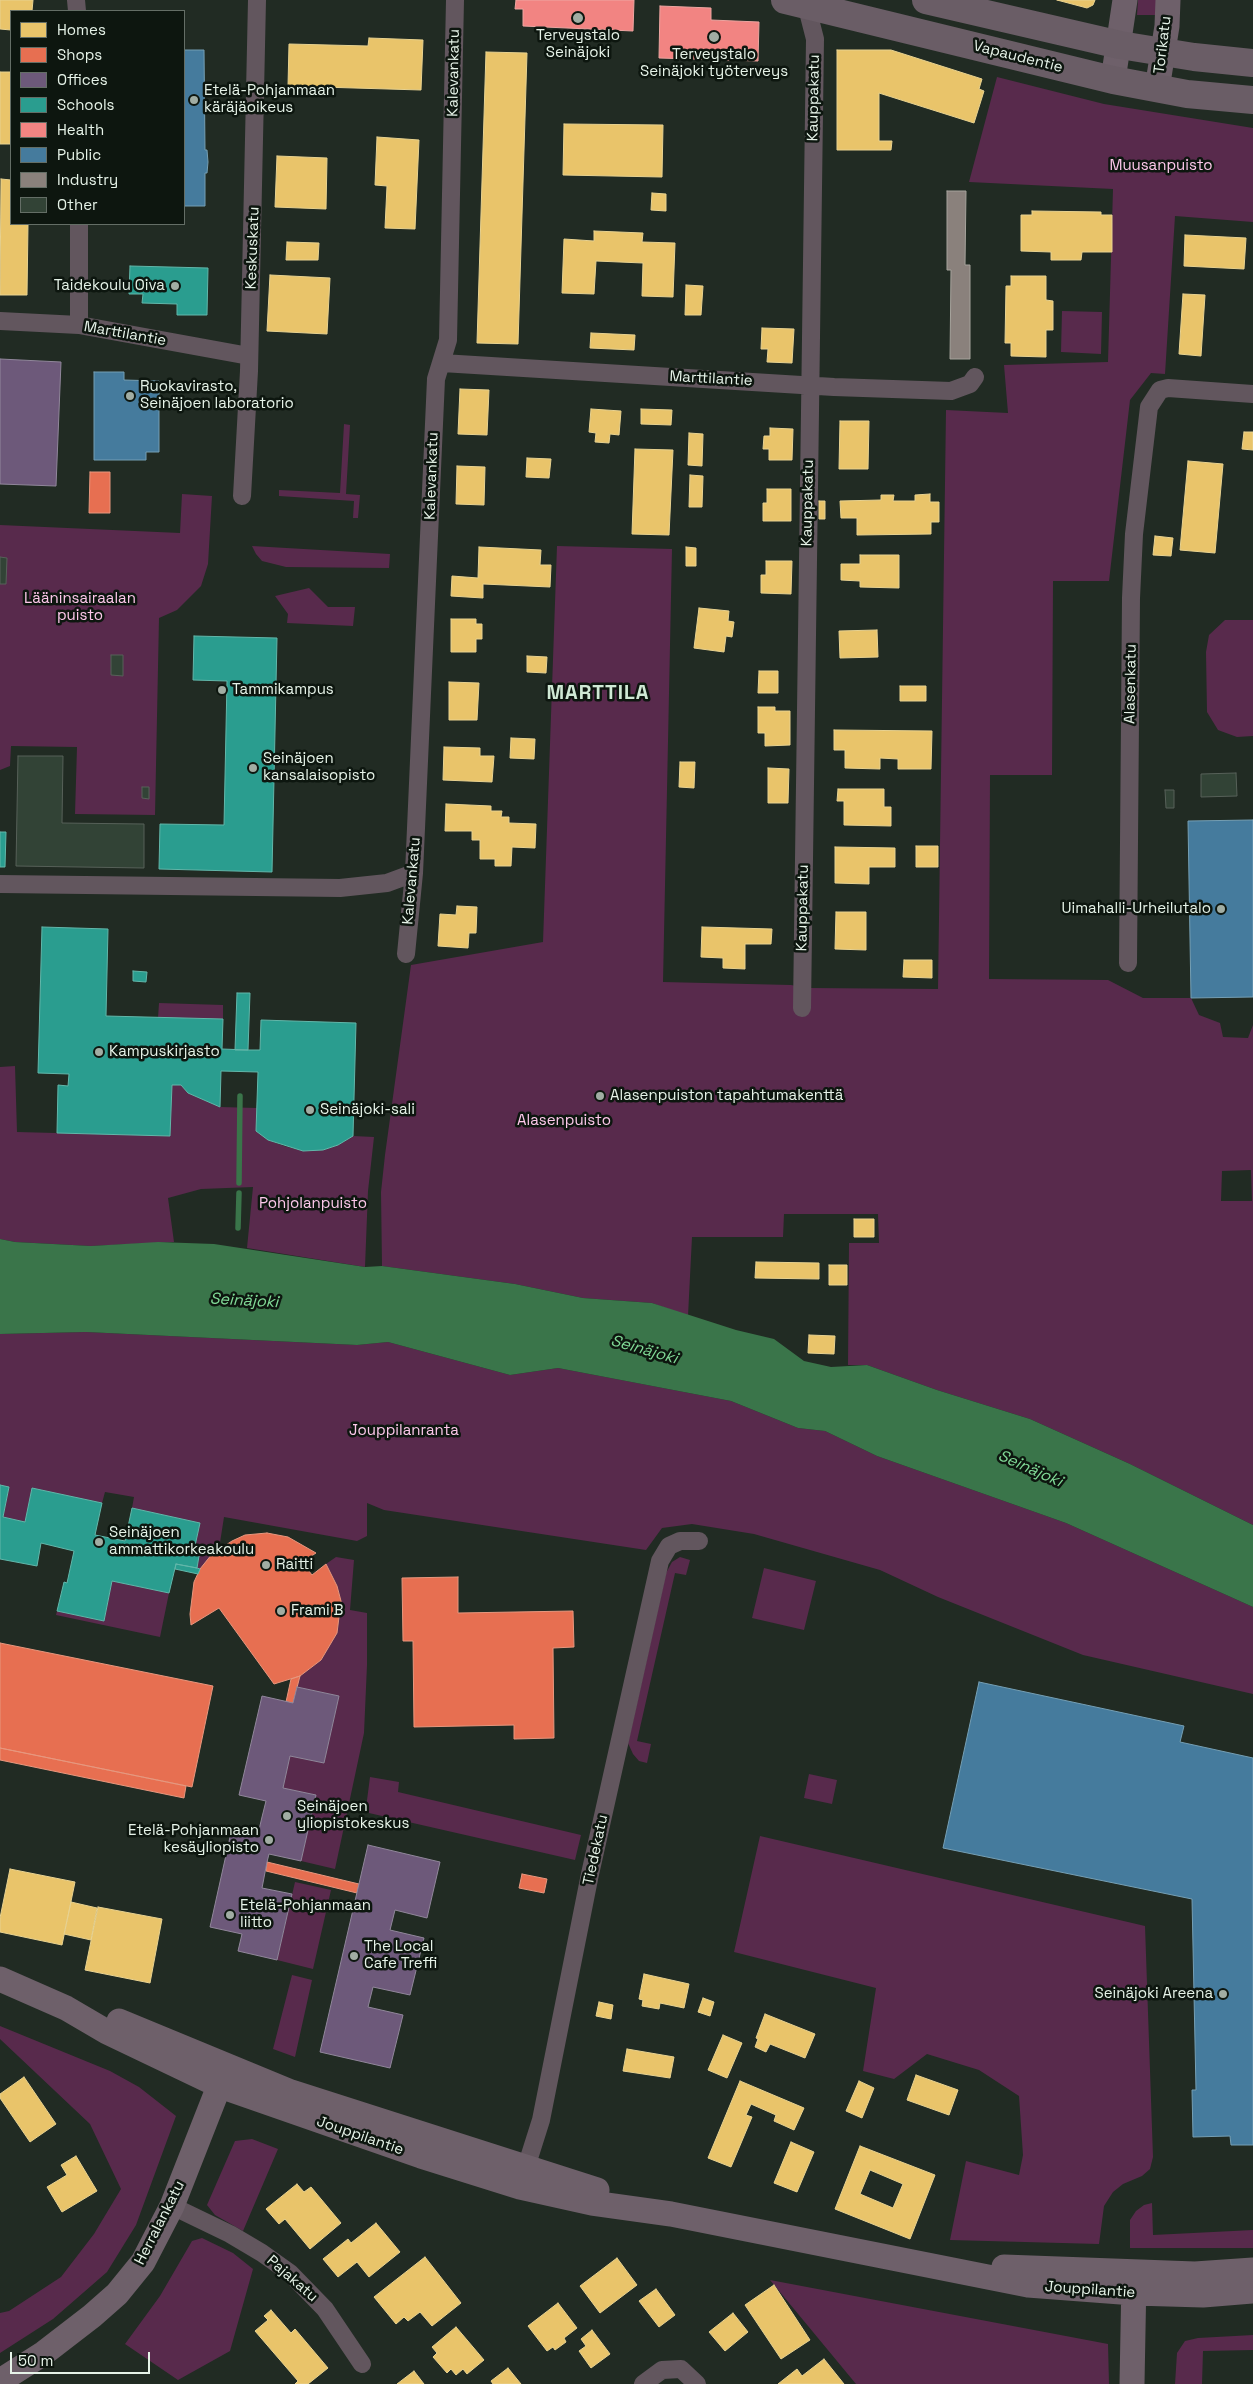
<!DOCTYPE html>
<html>
<head>
<meta charset="utf-8">
<style>
	body { margin:0 }
	#map { position:relative; width:1253px; height:2384px; overflow:hidden; background:#212b23; font-family:"Space Grotesk",sans-serif }
	canvas { display:block }
	.legend { position:absolute; left:10px; top:10px; width:175px; height:215px; box-sizing:border-box; background:#0d160f; border:1px solid #646e66; margin:0; padding:6px 9px; list-style:none; font-size:15px; color:#e6f3e8 }
	.legend li { display:flex; align-items:center; gap:10px; height:25px }
	.legend b { width:25px; border:1px solid #646e66 }
	.scale { position:absolute; left:10px; top:2352px; width:140px; height:22px; box-sizing:border-box; border:2px solid #e6f3e8; border-top:0; padding-left:6px; font-size:15px; line-height:18px; white-space:nowrap; color:#e6f3e8; -webkit-text-stroke:4px #0d160f; paint-order:stroke }
</style>
</head>
<body>
<div id="map">
<canvas width="1253" height="2384"></canvas>
<ul class="legend">
<li><b style="height:14px;background:#e9c46a"></b>Homes</li>
<li><b style="height:14px;background:#e76f51"></b>Shops</li>
<li><b style="height:14px;background:#6d597a"></b>Offices</li>
<li><b style="height:14px;background:#2a9d8f"></b>Schools</li>
<li><b style="height:14px;background:#f28482"></b>Health</li>
<li><b style="height:14px;background:#457b9d"></b>Public</li>
<li><b style="height:14px;background:#8a817c"></b>Industry</li>
<li><b style="height:14px;background:#324336"></b>Other</li>
</ul>
<div class="scale">50 m</div>
</div>
<script>
const c = document.querySelector('canvas').getContext('2d');
c.lineJoin = 'round';
function fill(path, color) { c.fillStyle = color; c.fill(path, 'evenodd'); }
const shape = rows => new Path2D(rows.map(r => 'M' + r).join(''));
function trace(path, color, width, dash) { c.strokeStyle = color; c.lineWidth = width; c.lineCap = dash ? 'butt' : 'round'; c.setLineDash(dash || []); c.stroke(path); }
function label(font, color, halo, rows, align = 'center') {
  c.font = font + ' "Space Grotesk",sans-serif'; c.lineWidth = 5; c.setLineDash([]); c.textBaseline = 'middle'; c.strokeStyle = halo; c.fillStyle = color; for (const [text, x, y, turn = 0] of rows) {
    c.save(); c.translate(x, y); c.rotate((+turn || 0) * Math.PI / 180); c.textAlign = isNaN(turn) ? turn : align; if (halo) c.strokeText(text, 0, 0); c.fillText(text, 0, 0); c.restore();
  }
}
const green = shape([
	[1138,0,1157,0,1157,15,1137,15],
	[997,77,1104,104,1253,128,1253,222,1175,216,1165,374,1151,373,1130,400,1109,581,1053,581,1052,775,990,775,989,979,1108,980,1143,998,1191,998,1199,1015,1220,1023,1223,1037,1248,1038,1253,1025,1253,1525,1130,1464,1030,1419,937,1390,867,1365,848,1365,849,1243,879,1243,878,1214,784,1214,783,1237,692,1237,688,1316,652,1303,583,1298,515,1284,382,1266,381,1192,385,1155,411,965,543,942,557,546,672,549,663,982,791,985,808,988,938,989,946,410,1008,413,1004,365,1108,362,1113,189,969,182],
	[1251,1170,1252,1201,1221,1201,1222,1171],
	[1062,311,1102,312,1101,354,1061,352],
	[344,424,350,425,346,494,360,495,358,518,353,518,354,501,279,496,279,490,340,493],
	[182,494,212,496,208,564,201,586,177,610,159,618,155,815,75,814,77,747,11,746,10,766,0,770,0,525,180,533],
	[252,546,390,554,389,568,286,567,262,561,256,554],
	[309,588,328,607,355,607,353,626,287,623,288,614,275,596],
	[1225,620,1253,620,1253,736,1237,737,1218,730,1207,712,1206,652,1209,635],
	[159,1003,223,1005,223,1019,158,1018],
	[15,1066,17,1132,170,1136,172,1085,181,1085,188,1093,220,1107,257,1108,256,1131,268,1140,284,1146,303,1151,323,1150,338,1145,353,1136,374,1137,368,1191,365,1267,247,1248,253,1187,201,1189,168,1198,174,1242,91,1246,15,1242,0,1239,0,1067],
	[86,1332,357,1345,388,1342,510,1375,558,1368,731,1401,798,1428,825,1431,877,1456,1066,1523,1253,1607,1253,1694,1083,1655,938,1597,880,1570,754,1534,692,1524,662,1528,646,1550,384,1510,367,1503,367,1536,357,1541,224,1517,219,1549,200,1569,197,1568,199,1557,193,1555,200,1523,132,1508,134,1497,105,1492,102,1503,32,1488,25,1522,3,1517,9,1488,0,1485,0,1334],
	[336,1557,354,1560,350,1610,367,1613,367,1665,364,1733,335,1869,301,1861,316,1795,283,1788,290,1756,324,1763,339,1696,297,1687,300,1676,321,1660,337,1633,341,1601,337,1586,326,1564],
	[680,1557,690,1560,686,1575,675,1573,637,1741,651,1744,647,1763,639,1761,633,1754,628,1743,666,1573,672,1562],
	[764,1568,816,1581,804,1630,752,1618],
	[112,1581,169,1593,160,1637,56,1615,57,1611,104,1621],
	[809,1774,837,1780,832,1804,804,1798],
	[370,1777,399,1782,398,1792,581,1835,575,1860,369,1813,366,1808],
	[760,1836,1145,1926,1153,2157,1150,2169,1142,2176,1123,2184,1113,2192,1104,2206,1099,2244,950,2240,966,2161,1019,2175,1023,2155,1019,2096,979,2070,927,2054,894,2079,863,2071,876,1988,734,1952],
	[295,1882,331,1890,313,1969,277,1960],
	[292,1975,312,1980,295,2057,273,2049],
	[0,2026,110,2071,139,2087,176,2116,136,2225,107,2272,53,2319,0,2353,0,2313,9,2311,61,2277,94,2234,121,2189,90,2124,0,2039],
	[252,2139,278,2149,243,2231,215,2215,207,2205,235,2141],
	[1152,2203,1153,2235,1253,2230,1253,2248,1130,2248,1130,2220,1136,2211,1144,2205],
	[202,2238,233,2253,253,2269,230,2351,178,2380,125,2344,160,2296,192,2241],
	[770,2280,1108,2344,1109,2384,856,2384],
	[1253,2335,1253,2350,1203,2351,1202,2384,1175,2384,1177,2353,1185,2341,1198,2338]
]);
const water = shape([
	[0,1239,15,1242,91,1246,158,1242,214,1244,365,1267,382,1266,515,1284,583,1298,652,1303,736,1330,774,1339,804,1361,831,1367,867,1365,937,1390,1030,1419,1130,1464,1253,1525,1253,1607,1066,1523,877,1456,825,1431,798,1428,731,1401,558,1368,510,1375,388,1342,357,1345,86,1332,0,1334]
]);
const homes = shape([
	[0,0,33,0,32,11,11,11,11,30,0,29,0,0],
	[1057,0,1095,0,1093,5,1087,8,1057,0],
	[369,38,423,40,421,90,288,86,289,44,368,46,369,38],
	[837,50,891,50,982,79,979,89,984,91,974,123,879,93,879,141,892,141,891,150,837,150,837,50],
	[486,52,527,53,518,344,477,343,486,52],
	[0,72,11,72,11,144,0,144,0,72],
	[564,124,663,125,662,177,563,175,564,124],
	[377,137,419,140,415,229,385,228,387,186,375,185,377,137],
	[277,156,327,158,326,209,275,207,277,156],
	[1,179,11,180,11,224,28,224,27,295,0,295,1,179],
	[652,193,666,194,666,211,651,210,652,193],
	[1032,211,1101,212,1101,215,1112,215,1112,252,1082,252,1081,260,1051,260,1051,252,1021,251,1021,215,1032,215,1032,211],
	[594,231,643,233,642,242,675,243,673,297,642,296,643,263,596,261,594,294,562,293,564,239,594,241,594,231],
	[1185,235,1246,238,1244,269,1184,266,1185,235],
	[287,242,319,243,318,260,286,260,287,242],
	[270,275,330,278,327,334,267,331,270,275],
	[1011,276,1046,276,1046,300,1053,301,1053,330,1046,330,1046,357,1011,356,1011,343,1005,343,1006,286,1011,286,1011,276],
	[686,285,703,286,701,315,685,315,686,285],
	[1183,294,1205,295,1201,356,1179,354,1183,294],
	[762,328,794,329,792,363,767,362,768,349,761,349,762,328],
	[591,333,635,335,634,350,590,348,591,333],
	[460,389,489,390,487,435,458,434,460,389],
	[591,409,621,411,619,435,610,434,609,443,595,442,596,433,589,432,591,409],
	[641,409,672,410,671,425,641,424,641,409],
	[840,421,869,421,868,469,839,469,840,421],
	[770,428,793,429,792,460,769,460,769,449,763,449,764,436,770,436,770,428],
	[1244,432,1253,432,1253,450,1242,449,1244,432],
	[689,433,703,434,702,466,688,465,689,433],
	[635,449,673,450,669,535,632,534,635,449],
	[527,458,551,459,549,478,526,477,527,458],
	[1188,461,1223,464,1215,553,1180,550,1188,461],
	[457,466,485,467,484,505,456,504,457,466],
	[690,475,703,476,702,507,689,507,690,475],
	[767,489,791,489,791,521,763,521,763,503,767,503,767,489],
	[930,494,930,502,939,502,939,522,931,522,931,534,857,535,857,518,841,518,840,501,881,500,881,495,894,495,893,501,915,501,915,495,930,494],
	[819,501,825,501,825,519,819,519,819,501],
	[1155,536,1173,538,1171,556,1153,555,1155,536],
	[479,547,541,550,540,565,551,565,550,587,483,584,483,598,451,596,452,576,478,578,479,547],
	[686,547,696,548,696,566,686,566,686,547],
	[860,555,899,555,899,588,860,587,860,581,841,580,841,564,860,564,860,555],
	[766,561,792,561,791,594,761,593,761,575,766,575,766,561],
	[699,608,729,611,728,621,734,622,732,637,726,636,724,652,694,648,699,608],
	[451,619,476,619,476,624,482,624,482,639,476,639,476,652,451,652,451,619],
	[877,630,878,657,840,658,839,631,877,630],
	[527,656,547,657,546,673,527,672,527,656],
	[759,671,778,671,778,693,758,693,759,671],
	[449,682,479,683,477,720,449,720,449,682],
	[900,686,926,686,926,701,900,701,900,686],
	[758,707,775,707,775,711,790,711,790,745,765,746,765,733,758,733,758,707],
	[834,730,932,731,931,769,898,769,898,759,880,758,880,769,845,768,845,750,834,750,834,730],
	[511,738,535,739,534,759,510,758,511,738],
	[444,747,480,748,480,756,494,756,492,782,443,780,444,747],
	[680,762,695,762,694,788,679,787,680,762],
	[768,768,789,769,788,803,768,803,768,768],
	[838,789,884,789,884,807,891,807,891,826,844,825,844,801,837,801,838,789],
	[446,804,491,806,491,811,502,811,501,817,509,817,509,823,536,824,535,848,512,847,511,866,495,866,495,859,480,859,480,840,472,840,472,831,445,831,446,804],
	[916,846,938,846,938,867,916,867,916,846],
	[835,847,895,848,895,867,869,867,869,884,835,883,835,847],
	[457,906,477,907,476,933,469,933,468,948,438,946,440,914,456,915,457,906],
	[836,912,866,912,866,950,835,949,836,912],
	[702,927,772,929,771,944,745,944,745,969,723,968,723,958,701,957,702,927],
	[904,960,932,960,932,978,903,977,904,960],
	[854,1219,874,1219,874,1237,854,1237,854,1219],
	[756,1262,819,1263,819,1279,755,1278,756,1262],
	[829,1265,847,1265,847,1285,829,1285,829,1265],
	[809,1335,835,1336,834,1354,808,1353,809,1335],
	[10,1869,75,1882,62,1945,0,1932,0,1918,10,1869],
	[71,1902,97,1908,91,1940,64,1934,71,1902],
	[98,1907,162,1919,150,1983,85,1970,98,1907],
	[644,1974,689,1984,684,2008,660,2003,659,2009,642,2006,643,2000,639,1999,644,1974],
	[703,1998,714,2002,710,2016,698,2012,703,1998],
	[599,2002,613,2005,611,2019,596,2016,599,2002],
	[765,2014,815,2034,805,2058,770,2044,766,2052,755,2047,758,2039,756,2038,765,2014],
	[723,2035,742,2043,727,2078,708,2070,723,2035],
	[627,2049,674,2057,670,2078,623,2071,627,2049],
	[916,2075,958,2090,949,2115,907,2100,916,2075],
	[24,2077,56,2124,30,2142,0,2098,0,2094,24,2077],
	[740,2081,804,2108,794,2130,774,2121,776,2115,751,2104,746,2115,752,2117,731,2167,708,2158,740,2081],
	[859,2081,874,2088,862,2118,846,2111,859,2081],
	[791,2142,814,2152,797,2192,774,2183,791,2142],
	[860,2146,935,2175,910,2239,835,2209,860,2146],
	[870,2170,903,2184,893,2208,860,2194,870,2170],
	[76,2156,97,2191,62,2212,47,2187,67,2175,61,2165,76,2156],
	[297,2184,304,2192,311,2187,341,2223,310,2249,285,2219,279,2224,266,2209,297,2184],
	[376,2223,400,2252,369,2277,357,2262,338,2277,323,2259,348,2239,351,2243,376,2223],
	[425,2257,461,2303,432,2326,420,2312,408,2321,404,2317,396,2324,374,2297,425,2257],
	[617,2258,637,2285,600,2313,580,2286,617,2258],
	[774,2285,810,2340,781,2359,745,2305,774,2285],
	[656,2289,675,2315,659,2327,639,2301,656,2289],
	[558,2303,577,2328,564,2338,566,2342,555,2350,553,2347,547,2351,528,2326,558,2303],
	[271,2310,291,2333,295,2329,328,2368,308,2384,295,2384,298,2381,255,2331,268,2320,264,2316,271,2310],
	[733,2313,748,2332,725,2351,709,2332,733,2313],
	[456,2327,484,2360,467,2374,463,2369,456,2375,451,2369,447,2373,433,2357,437,2353,432,2347,456,2327],
	[592,2330,610,2354,591,2368,579,2351,586,2346,581,2339,592,2330],
	[824,2359,844,2384,778,2384,797,2369,802,2376,824,2359],
	[508,2368,521,2384,493,2384,491,2381,508,2368],
	[414,2371,424,2384,397,2384,414,2371]
]);
const shops = shape([
	[90,472,110,472,110,513,89,513,90,472],
	[267,1533,288,1537,316,1553,302,1562,312,1575,326,1564,337,1586,341,1601,337,1633,321,1660,300,1676,274,1684,219,1608,191,1625,190,1614,194,1582,200,1569,212,1554,232,1541,245,1535,267,1533],
	[458,1577,458,1613,573,1611,574,1647,553,1648,554,1738,514,1739,514,1725,414,1727,413,1641,403,1641,402,1578,458,1577],
	[0,1643,213,1686,192,1787,0,1748,0,1643],
	[300,1676,293,1703,286,1702,291,1679,300,1676],
	[0,1748,186,1786,184,1798,0,1760,0,1748],
	[267,1862,359,1884,357,1893,266,1871,267,1862],
	[522,1874,547,1879,544,1893,519,1888,522,1874]
]);
const offices = shape([
	[0,359,61,362,56,486,0,484,0,359],
	[297,1687,339,1696,324,1763,290,1756,283,1788,316,1795,301,1861,269,1854,267,1862,262,1888,292,1894,277,1960,238,1951,242,1934,210,1927,232,1828,258,1834,262,1817,266,1801,239,1795,262,1696,293,1703,297,1687],
	[368,1845,440,1862,427,1918,395,1910,390,1930,424,1938,410,1995,373,1987,368,2007,403,2015,390,2068,320,2052,368,1845]
]);
const schools = shape([
	[130,266,208,268,207,315,177,315,177,304,142,303,143,294,129,294,130,266],
	[194,636,277,638,272,872,159,869,160,824,224,825,227,681,193,680,194,636],
	[0,832,6,832,5,867,0,867,0,832],
	[42,927,108,929,106,1016,223,1019,222,1049,248,1050,260,1050,261,1020,356,1023,353,1136,338,1145,323,1150,303,1151,268,1140,256,1131,258,1072,221,1071,220,1107,188,1093,181,1085,172,1085,170,1136,57,1133,58,1085,68,1086,69,1074,38,1073,42,927],
	[133,971,147,972,146,982,133,981,133,971],
	[237,993,250,993,248,1050,235,1050,237,993],
	[0,1485,9,1487,3,1517,25,1522,32,1488,102,1503,95,1535,125,1541,132,1508,200,1523,193,1555,199,1556,197,1568,176,1564,169,1593,112,1581,104,1621,57,1611,64,1582,67,1583,74,1551,41,1543,37,1566,0,1559,0,1485],
	[176,1564,197,1568,200,1569,198,1574,175,1569,176,1564]
]);
const health = shape([
	[516,0,634,0,633,31,523,26,523,9,515,9,516,0],
	[660,6,711,8,711,20,759,22,758,61,659,58,660,6]
]);
const public = shape([
	[184,50,204,50,205,150,207,150,208,162,207,173,205,173,205,206,184,206,184,50],
	[94,372,124,372,124,380,159,381,159,452,146,452,146,460,94,460,94,372],
	[1253,820,1253,997,1191,998,1188,821,1253,820],
	[979,1682,1184,1726,1180,1742,1253,1758,1253,2145,1231,2145,1230,2136,1193,2137,1192,2090,1196,2090,1192,1899,943,1848,979,1682]
]);
const industry = shape([
	[947,191,966,191,965,265,970,265,970,359,950,359,951,270,947,270,947,191]
]);
const stream = shape([
	[239,1183,240,1096],
	[238,1228,239,1193]
]);
const building = shape([
	[0,557,7,558,6,584,0,584,0,557],
	[111,655,123,655,123,676,111,675,111,655],
	[18,756,63,756,62,823,144,824,144,868,16,866,18,756],
	[1236,773,1237,796,1201,797,1201,774,1236,773],
	[142,787,149,787,149,799,142,798,142,787],
	[1165,790,1174,790,1174,808,1166,808,1165,790]
]);
const street = shape([
	[76,0,77,11],
	[79,224,79,325],
	[0,321,79,325,249,356],
	[442,363,834,387,951,391,970,384,975,377],
	[242,496,249,371,257,0],
	[0,884,340,888,387,883,414,873],
	[406,954,414,873,436,379,448,340,455,0],
	[1128,963,1131,598,1134,534,1149,407,1160,390,1168,388,1253,394],
	[802,1008,815,39,805,0],
	[523,2177,541,2120,590,1874,660,1561,669,1546,680,1541,699,1541],
	[172,2206,230,2234,262,2253,290,2273,325,2309,362,2364],
	[643,2384,662,2370,681,2369,697,2384]
]);
const secondary = shape([
	[1113,80,1125,0],
	[1157,89,1167,26,1168,0],
	[0,1979,66,2008,107,2032,220,2086,421,2156,520,2187,592,2203,671,2214,1028,2285,1134,2293,1203,2295,1253,2291],
	[119,2021,291,2092,597,2190],
	[1004,2267,1195,2274,1253,2270],
	[0,2381,44,2353,92,2316,117,2294,143,2262,172,2206,225,2071],
	[1132,2384,1134,2277]
]);
const primary = shape([
	[785,0,1113,80,1187,94,1253,100],
	[926,0,1120,45,1194,57,1253,63]
]);
const markers = [
	[578,18,6,"#a1ada3"],
	[714,37,6,"#a1ada3"],
	[194,100,5,"#a1ada3"],
	[175,286,5,"#a1ada3"],
	[130,396,5,"#a1ada3"],
	[222,690,5,"#a1ada3"],
	[253,768,5,"#a1ada3"],
	[1221,909,5,"#a1ada3"],
	[99,1052,5,"#a1ada3"],
	[600,1096,5,"#a1ada3"],
	[310,1110,5,"#a1ada3"],
	[99,1542,5,"#a1ada3"],
	[266,1565,5,"#a1ada3"],
	[281,1611,5,"#a1ada3"],
	[287,1816,5,"#a1ada3"],
	[269,1840,5,"#a1ada3"],
	[230,1915,5,"#a1ada3"],
	[354,1956,5,"#a1ada3"],
	[1223,1994,5,"#a1ada3"]
];
const poiNames = [
	["Terveystalo",578,36,"center"],
	["Seinäjoki",578,53,"center"],
	["Terveystalo",714,55,"center"],
	["Seinäjoki työterveys",714,72,"center"],
	["Etelä-Pohjanmaan",204,91],
	["käräjäoikeus",204,108],
	["Taidekoulu Oiva",165,286,"right"],
	["Ruokavirasto,",140,387],
	["Seinäjoen laboratorio",140,404],
	["Tammikampus",232,690],
	["Seinäjoen",263,759],
	["kansalaisopisto",263,776],
	["Uimahalli-Urheilutalo",1211,909,"right"],
	["Kampuskirjasto",109,1052],
	["Alasenpuiston tapahtumakenttä",610,1096],
	["Seinäjoki-sali",320,1110],
	["Seinäjoen",109,1533],
	["ammattikorkeakoulu",109,1550],
	["Raitti",276,1565],
	["Frami B",291,1611],
	["Seinäjoen",297,1807],
	["yliopistokeskus",297,1824],
	["Etelä-Pohjanmaan",259,1831,"right"],
	["kesäyliopisto",259,1848,"right"],
	["Etelä-Pohjanmaan",240,1906],
	["liitto",240,1923],
	["The Local",364,1947],
	["Cafe Treffi",364,1964],
	["Seinäjoki Areena",1213,1994,"right"]
];
const streetNames = [
	["Torikatu",1163,45,-83],
	["Vapaudentie",1018,57,14],
	["Kalevankatu",454,73,-89],
	["Kauppakatu",814,98,-89],
	["Keskuskatu",253,248,-88],
	["Marttilantie",125,334,10],
	["Marttilantie",711,379,3],
	["Kalevankatu",432,476,-88],
	["Kauppakatu",808,503,-89],
	["Alasenkatu",1131,684,-89],
	["Kalevankatu",412,881,-85],
	["Kauppakatu",803,908,-89],
	["Tiedekatu",596,1850,-78],
	["Jouppilantie",360,2136,19],
	["Herralankatu",160,2223,-63],
	["Pajakatu",292,2279,41],
	["Jouppilantie",1090,2290,4]
];
const parkNames = [
	["Muusanpuisto",1161,166],
	["Lääninsairaalan",80,599],
	["puisto",80,616],
	["Alasenpuisto",564,1121],
	["Pohjolanpuisto",313,1204],
	["Jouppilanranta",404,1431]
];
const waterNames = [
	["Seinäjoki",244,1301,3],
	["Seinäjoki",644,1350,16],
	["Seinäjoki",1030,1469,24]
];
const districtNames = [
	["MARTTILA",598,694]
];
fill(green, '#582a4c');
fill(water, '#3a754a');
fill(homes, '#e9c46a');
trace(homes, '#e8d290', 1);
fill(shops, '#e76f51');
trace(shops, '#e7977e', 1);
fill(offices, '#6d597a');
trace(offices, '#91879b', 1);
fill(schools, '#2a9d8f');
trace(schools, '#62b7aa', 1);
fill(health, '#f28482');
trace(health, '#eea5a1', 1);
fill(public, '#457b9d');
trace(public, '#759fb4', 1);
fill(industry, '#8a817c');
trace(industry, '#a6a39c', 1);
trace(stream, '#3a754a', 5.5);
fill(building, '#324336');
trace(building, '#576159', 1);
trace(street, '#62565e', 18);
trace(secondary, '#6e606a', 25);
trace(primary, '#6a5d66', 28);
for (const [x, y, r, color] of markers) { const dot = new Path2D(); dot.arc(x, y, r, 0, 2 * Math.PI); c.fillStyle = color; c.fill(dot); trace(dot, '#0d160f', 2); }
label('15px', '#e6f3e8', '#0d160f', poiNames, 'left');
label('15px', '#e6f3e8', '#0d160f', streetNames);
label('15px', '#fec8eb', '#0d160f', parkNames);
label('italic 16px', '#80d996', '#0d160f', waterNames);
c.letterSpacing = '1px';
label('bold 20px', '#d0e9d5', '#0d160f', districtNames);
c.letterSpacing = '0px';
</script>
</body>
</html>
